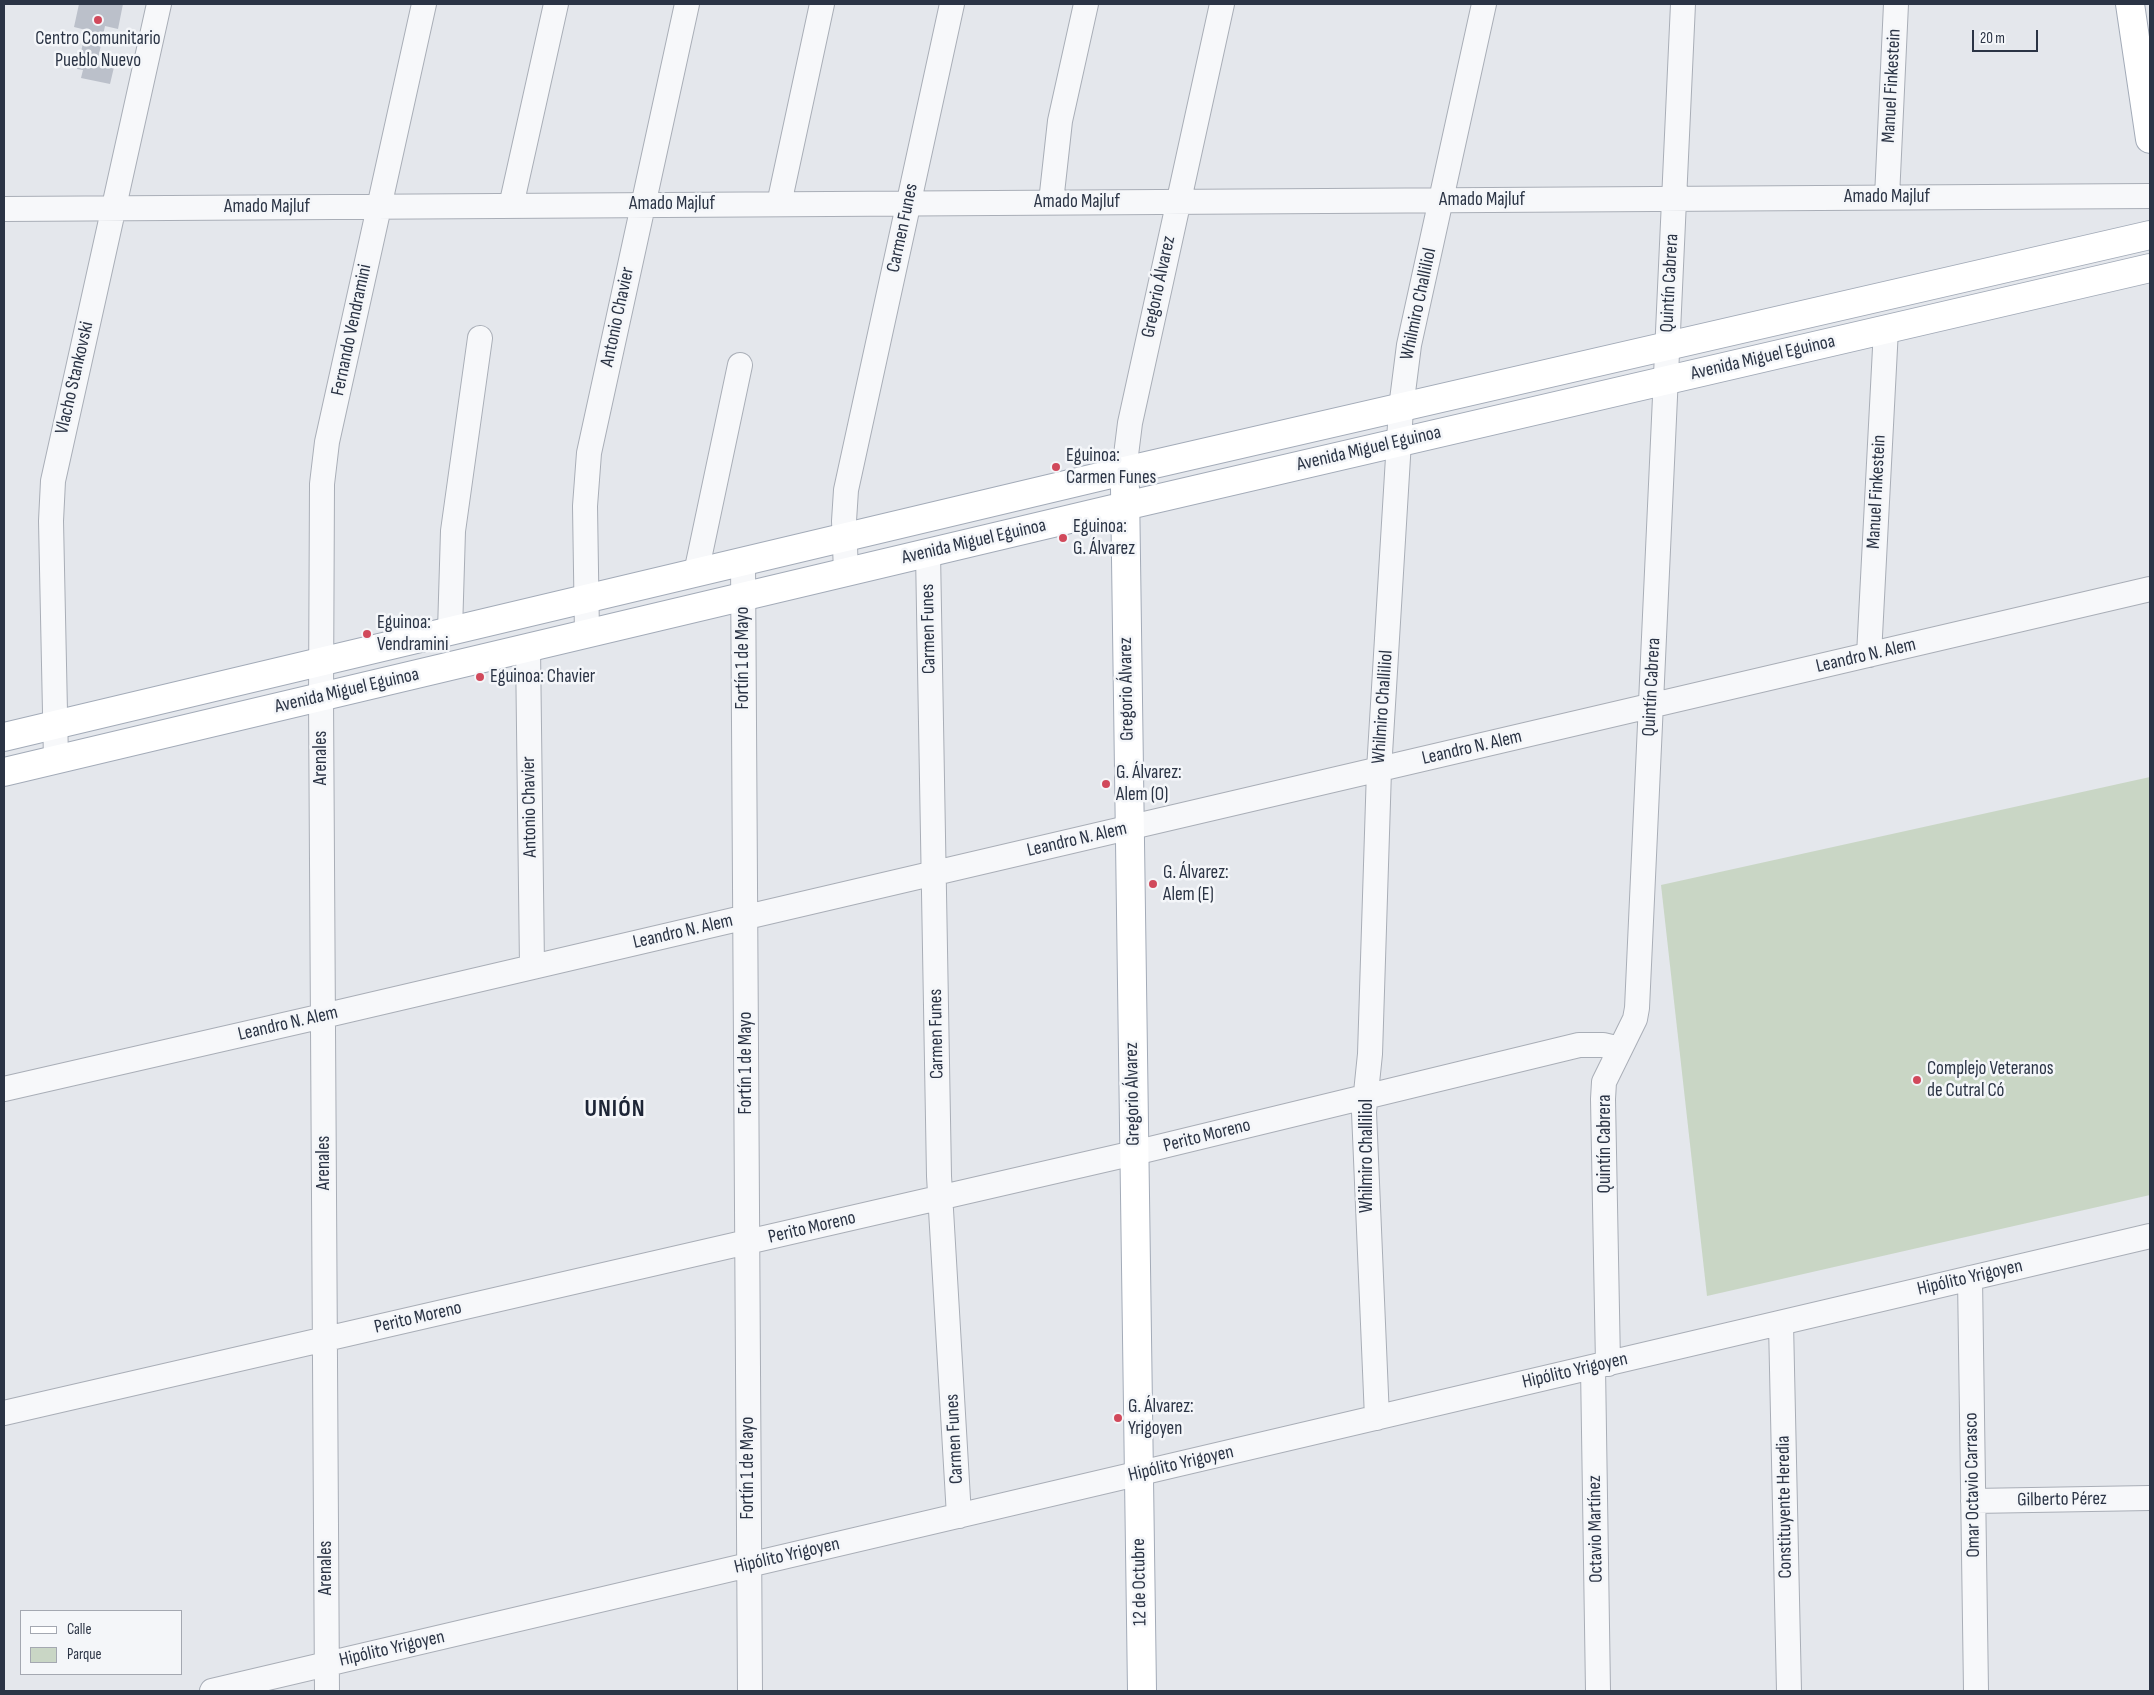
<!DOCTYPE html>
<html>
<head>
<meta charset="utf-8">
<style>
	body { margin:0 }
	#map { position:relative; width:2154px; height:1695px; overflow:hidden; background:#e4e7ec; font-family:"Sofia Sans Condensed",sans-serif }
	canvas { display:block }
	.frame { position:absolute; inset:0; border:5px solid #2b3445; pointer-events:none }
	.legend { position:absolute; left:20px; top:1610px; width:162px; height:65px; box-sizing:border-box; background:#f4f6f9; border:1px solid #a4a8b1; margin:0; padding:6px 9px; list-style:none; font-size:15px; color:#2b3445 }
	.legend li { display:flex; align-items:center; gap:10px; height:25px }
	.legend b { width:25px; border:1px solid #a4a8b1 }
	.scale { position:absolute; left:1972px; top:30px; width:66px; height:22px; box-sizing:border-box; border:2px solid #2b3445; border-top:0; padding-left:6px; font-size:15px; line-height:18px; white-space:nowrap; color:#2b3445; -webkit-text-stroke:4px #f4f6f9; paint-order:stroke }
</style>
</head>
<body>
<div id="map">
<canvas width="2154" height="1695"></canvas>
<div class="frame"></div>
<ul class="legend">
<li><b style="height:6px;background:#fff"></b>Calle</li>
<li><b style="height:14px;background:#c9d6c5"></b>Parque</li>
</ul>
<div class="scale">20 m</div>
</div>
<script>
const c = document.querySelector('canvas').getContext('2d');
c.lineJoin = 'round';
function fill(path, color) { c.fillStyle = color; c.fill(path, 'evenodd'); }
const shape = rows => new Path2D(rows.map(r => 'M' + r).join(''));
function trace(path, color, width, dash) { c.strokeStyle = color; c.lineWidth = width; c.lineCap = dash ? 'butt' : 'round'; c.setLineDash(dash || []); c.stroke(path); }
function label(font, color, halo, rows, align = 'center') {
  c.font = font + ' "Sofia Sans Condensed",sans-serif'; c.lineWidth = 5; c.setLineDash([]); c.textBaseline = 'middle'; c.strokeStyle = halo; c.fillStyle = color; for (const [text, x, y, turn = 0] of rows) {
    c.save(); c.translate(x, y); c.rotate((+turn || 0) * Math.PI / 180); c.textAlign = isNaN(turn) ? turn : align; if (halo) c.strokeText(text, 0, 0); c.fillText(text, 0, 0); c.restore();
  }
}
const green = shape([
	[2150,777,2150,1195,1707,1296,1661,885]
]);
const building = shape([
	[79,4,123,4,118,29,105,26,98,59,115,63,110,84,81,78,83,70,77,69,86,30,74,27]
]);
const minor = shape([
	[1887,197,1896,4],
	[1051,202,1060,121,1086,4],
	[779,204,822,4],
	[511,206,556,4],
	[4,209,2150,196],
	[1124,471,1130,423,1222,4],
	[928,553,939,1176,959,1516],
	[743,562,750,1691],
	[846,572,844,521,846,490,952,4],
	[696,573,740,365],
	[450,631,453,531,480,338],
	[587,634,585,506,589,453,687,4],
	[528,648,532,967],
	[1869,655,1886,329],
	[56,760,51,521,53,481,159,4],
	[4,1089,323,1016,2150,589],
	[1970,1278,1976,1691],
	[1781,1323,1789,1691],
	[1608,1364,1603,1099,1604,1082,1635,1019,1637,1008,1683,4],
	[1593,1367,1598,1691],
	[4,1413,1134,1153,1579,1045,1603,1045,1620,1049],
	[1377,1418,1364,1112,1370,1054,1379,770,1401,408,1409,345,1484,4],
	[1973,1501,2150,1498],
	[212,1691,2150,1236],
	[327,1691,321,697,322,484,327,442,424,4]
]);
const major = shape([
	[2130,4,2150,139],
	[1125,488,1142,1691],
	[4,737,1124,471,2150,235],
	[4,772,1125,506,2150,268]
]);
const markers = [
	[98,20,5,"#d1495b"],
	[1056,467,5,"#d1495b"],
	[1063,538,5,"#d1495b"],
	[367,634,5,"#d1495b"],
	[480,677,5,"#d1495b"],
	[1106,784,5,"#d1495b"],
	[1153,884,5,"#d1495b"],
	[1917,1080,5,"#d1495b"],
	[1118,1418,5,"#d1495b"]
];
const poiNames = [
	["Centro Comunitario",98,39,"center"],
	["Pueblo Nuevo",98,61,"center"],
	["Eguinoa:",1066,456],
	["Carmen Funes",1066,478],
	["Eguinoa:",1073,527],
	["G. Álvarez",1073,549],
	["Eguinoa:",377,623],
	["Vendramini",377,645],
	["Eguinoa: Chavier",490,677],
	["G. Álvarez:",1116,773],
	["Alem (O)",1116,795],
	["G. Álvarez:",1163,873],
	["Alem (E)",1163,895],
	["Complejo Veteranos",1927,1069],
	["de Cutral Có",1927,1091],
	["G. Álvarez:",1128,1407],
	["Yrigoyen",1128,1429]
];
const streetNames = [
	["Manuel Finkestein",1892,86,-87],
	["Amado Majluf",1887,197],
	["Amado Majluf",1482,200],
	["Amado Majluf",1077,202],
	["Amado Majluf",672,204],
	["Amado Majluf",267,207],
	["Carmen Funes",903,228,-78],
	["Quintín Cabrera",1670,283,-87],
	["Gregorio Álvarez",1159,287,-78],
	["Whilmiro Challiliol",1419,304,-78],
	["Antonio Chavier",618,317,-78],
	["Fernando Vendramini",352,330,-78],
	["Avenida Miguel Eguinoa",1763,358,-13],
	["Vlacho Stankovski",75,378,-77],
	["Avenida Miguel Eguinoa",1369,449,-13],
	["Manuel Finkestein",1877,492,-87],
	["Avenida Miguel Eguinoa",974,542,-13],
	["Carmen Funes",929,629,-91],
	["Leandro N. Alem",1866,656,-13],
	["Fortín 1 de Mayo",743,658,-90],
	["Quintín Cabrera",1652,687,-87],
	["Gregorio Álvarez",1127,689,-91],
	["Avenida Miguel Eguinoa",347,691,-13],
	["Whilmiro Challiliol",1383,707,-86],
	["Leandro N. Alem",1472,748,-13],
	["Arenales",321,758,-90],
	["Antonio Chavier",530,807,-91],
	["Leandro N. Alem",1077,840,-13],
	["Leandro N. Alem",683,932,-13],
	["Leandro N. Alem",288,1024,-13],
	["Carmen Funes",937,1034,-91],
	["Fortín 1 de Mayo",746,1063,-90],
	["Gregorio Álvarez",1133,1094,-91],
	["Perito Moreno",1207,1136,-14],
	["Quintín Cabrera",1605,1144,-90],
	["Whilmiro Challiliol",1367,1156,-90],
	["Arenales",324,1163,-90],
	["Perito Moreno",812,1228,-13],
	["Hipólito Yrigoyen",1970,1278,-13],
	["Perito Moreno",418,1318,-13],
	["Hipólito Yrigoyen",1575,1371,-13],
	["Carmen Funes",955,1439,-93],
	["Hipólito Yrigoyen",1181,1464,-13],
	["Fortín 1 de Mayo",748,1468,-90],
	["Omar Octavio Carrasco",1973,1485,-91],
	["Gilberto Pérez",2062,1500,-1],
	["Constituyente Heredia",1785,1507,-91],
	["Octavio Martínez",1596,1529,-91],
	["Hipólito Yrigoyen",787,1556,-13],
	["Arenales",326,1568,-90],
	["12 de Octubre",1140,1582,-91],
	["Hipólito Yrigoyen",392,1649,-13]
];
const districtNames = [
	["UNIÓN",615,1110]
];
fill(green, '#c9d6c5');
fill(building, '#bbc0ca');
trace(minor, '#a9aeb7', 26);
trace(major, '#a3abb8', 30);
trace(minor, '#f7f8fa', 24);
trace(major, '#fff', 28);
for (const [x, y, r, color] of markers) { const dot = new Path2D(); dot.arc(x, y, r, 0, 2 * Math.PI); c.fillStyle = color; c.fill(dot); trace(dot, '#f4f6f9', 2); }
label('19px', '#2b3445', '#f4f6f9', poiNames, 'left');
label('19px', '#2b3445', '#f4f6f9', streetNames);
c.letterSpacing = '1px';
label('bold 24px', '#1d2536', '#f4f6f9', districtNames);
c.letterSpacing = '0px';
</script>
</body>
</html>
